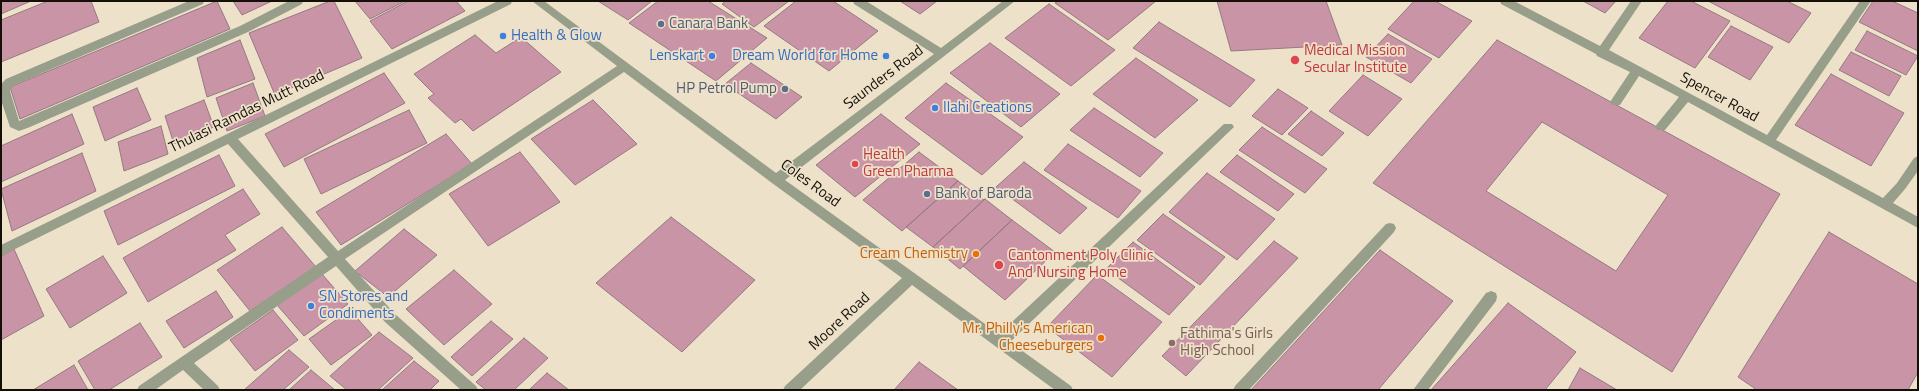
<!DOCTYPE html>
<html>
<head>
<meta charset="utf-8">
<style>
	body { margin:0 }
	#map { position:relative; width:1919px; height:391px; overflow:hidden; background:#eee1c9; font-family:"Titillium Web",sans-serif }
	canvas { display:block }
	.frame { position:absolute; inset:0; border:2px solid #141007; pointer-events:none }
</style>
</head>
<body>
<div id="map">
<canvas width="1919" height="391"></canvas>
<div class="frame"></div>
</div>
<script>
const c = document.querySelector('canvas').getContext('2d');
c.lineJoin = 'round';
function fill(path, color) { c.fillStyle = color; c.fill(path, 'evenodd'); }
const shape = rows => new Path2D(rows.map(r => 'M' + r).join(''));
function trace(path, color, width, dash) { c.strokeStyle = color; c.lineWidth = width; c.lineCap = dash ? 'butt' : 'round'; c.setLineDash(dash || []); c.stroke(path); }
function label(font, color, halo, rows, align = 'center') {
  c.font = font + ' "Titillium Web",sans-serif'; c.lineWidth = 3.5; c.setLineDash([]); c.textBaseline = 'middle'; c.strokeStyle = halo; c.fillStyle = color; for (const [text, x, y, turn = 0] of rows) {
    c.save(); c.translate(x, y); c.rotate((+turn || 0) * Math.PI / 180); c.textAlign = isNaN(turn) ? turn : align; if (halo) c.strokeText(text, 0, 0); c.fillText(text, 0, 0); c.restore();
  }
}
const building = shape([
	[1,1,31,1,1,14,1,1],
	[48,1,91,1,99,22,1,62,1,20,48,1],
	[217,1,230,29,20,119,10,87,217,1],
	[233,1,272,1,242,15,233,1],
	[330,1,334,1,362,58,275,95,249,33,330,1],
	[355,1,405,1,370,19,355,1],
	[408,1,456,1,465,11,392,49,370,21,408,1],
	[598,1,652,1,628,20,598,1],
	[658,1,708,1,767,38,716,81,629,23,658,1],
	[726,1,789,1,754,27,722,4,726,1],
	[796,1,833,1,878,31,829,71,764,26,796,1],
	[900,1,937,1,920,14,900,1],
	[1059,1,1156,1,1108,40,1055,3,1059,1],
	[1217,1,1326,1,1342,45,1231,51,1217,1],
	[1414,1,1435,1,1472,21,1439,58,1388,29,1414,1],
	[1583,1,1616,1,1605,13,1583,1],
	[1668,1,1691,1,1730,21,1695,68,1639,38,1668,1],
	[1708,1,1787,1,1811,13,1789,43,1708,1],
	[1873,1,1892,1,1918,13,1918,51,1859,22,1873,1],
	[1049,4,1115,50,1071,86,1005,38,1049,4],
	[1159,22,1255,80,1230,107,1133,48,1159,22],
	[1731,26,1773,47,1750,80,1708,57,1731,26],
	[1867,31,1918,56,1906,75,1855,50,1867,31],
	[1388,34,1432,59,1411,83,1366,57,1388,34],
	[475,35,496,53,521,37,561,72,473,131,461,119,455,123,428,98,434,94,414,74,475,35],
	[240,40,255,79,207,97,197,58,240,40],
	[1497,40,1780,194,1672,372,1373,183,1497,40],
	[1542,122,1668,195,1616,271,1486,191,1542,122],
	[990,43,1060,94,1021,127,950,73,990,43],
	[1851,52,1901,76,1889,96,1839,70,1851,52],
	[1136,58,1198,100,1155,138,1093,94,1136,58],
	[751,63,802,97,776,119,725,84,751,63],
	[384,73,405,103,284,167,265,134,384,73],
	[1831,74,1904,113,1871,166,1795,125,1831,74],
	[1363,75,1402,99,1368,136,1329,111,1363,75],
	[253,83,265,116,227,131,216,98,253,83],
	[946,83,1023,137,982,175,905,118,946,83],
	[137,88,151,120,105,141,93,107,137,88],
	[1278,89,1308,108,1282,135,1252,116,1278,89],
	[204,100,214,127,174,144,165,116,204,100],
	[593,100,637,144,575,185,531,139,593,100],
	[1094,108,1163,153,1140,177,1070,130,1094,108],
	[409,110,427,143,321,194,304,159,409,110],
	[1311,111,1344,133,1322,156,1288,134,1311,111],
	[72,114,84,144,1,182,1,146,72,114],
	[881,114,920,144,855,197,816,165,881,114],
	[161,126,168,154,124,171,118,142,161,126],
	[1262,127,1327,169,1305,193,1239,150,1262,127],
	[446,134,472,164,341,245,316,212,446,134],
	[1068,144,1141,191,1118,218,1044,170,1068,144],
	[520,152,560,202,488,246,449,194,520,152],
	[919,152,958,181,902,231,863,200,919,152],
	[82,153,96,191,12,231,1,189,82,153],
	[219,155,235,186,118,245,104,211,219,155],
	[1237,155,1294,194,1278,211,1220,172,1237,155],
	[1024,162,1087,208,1060,234,996,187,1024,162],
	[1207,173,1275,219,1237,260,1169,212,1207,173],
	[958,181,984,200,933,247,906,227,958,181],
	[243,189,260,214,225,235,236,250,148,302,123,258,243,189],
	[985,199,1012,220,960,269,933,247,985,199],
	[1163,214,1225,257,1200,285,1137,240,1163,214],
	[671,217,755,280,682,352,596,283,671,217],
	[1012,220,1055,252,1005,300,963,266,1012,220],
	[282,227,316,267,250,311,217,270,282,227],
	[404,229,437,255,388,297,355,271,404,229],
	[1829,232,1918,284,1918,372,1908,390,1757,390,1738,377,1829,232],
	[1274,241,1298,258,1186,376,1162,356,1274,241],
	[1133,242,1195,287,1169,315,1106,269,1133,242],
	[14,249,44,316,1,340,1,256,14,249],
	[1380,250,1453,301,1378,390,1251,390,1380,250],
	[103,256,127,293,70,328,46,289,103,256],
	[454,270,492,304,444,345,406,309,454,270],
	[322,274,348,304,304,336,277,305,322,274],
	[1097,275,1162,322,1112,377,1047,327,1097,275],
	[216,291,233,317,184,348,166,321,216,291],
	[1508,303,1576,352,1545,390,1431,390,1508,303],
	[273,310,298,340,255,371,230,340,273,310],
	[350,310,372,335,331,365,309,339,350,310],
	[491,321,513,339,472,376,451,357,491,321],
	[140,323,162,357,109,390,95,390,78,361,140,323],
	[379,332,413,358,378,390,347,390,330,376,379,332],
	[524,338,548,358,514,390,486,390,476,382,524,338],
	[289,350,309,367,283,390,244,390,289,350],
	[414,361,439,381,430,390,382,390,414,361],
	[919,362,958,390,894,390,919,362],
	[74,365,88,390,33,390,74,365],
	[1580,368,1617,390,1568,390,1580,368],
	[311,370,335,390,289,390,311,370],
	[547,373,569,390,529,390,547,373]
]);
const minor = shape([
	[189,1,204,1,203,4,14,85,10,91,19,121,240,26,289,1,303,1,302,4,248,32,30,127,19,131,10,127,1,100,1,84,6,79,189,1],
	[498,1,512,1,511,4,238,139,338,251,617,66,532,1,544,1,776,173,934,54,854,4,853,1,866,1,941,48,1003,1,1015,1,785,180,999,334,1224,124,1232,124,1234,127,1010,342,1071,386,1073,390,1055,390,912,285,800,390,783,390,785,386,902,278,772,183,624,72,345,259,395,314,476,386,478,390,461,390,385,322,336,266,194,363,218,386,220,390,204,390,183,370,155,390,137,390,139,386,328,257,228,144,1,256,1,245,498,1],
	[1500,1,1514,1,1600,46,1631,1,1642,1,1609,50,1767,135,1860,1,1871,1,1776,140,1883,198,1897,183,1914,158,1918,156,1918,171,1905,189,1893,203,1918,217,1918,228,1688,102,1665,130,1657,130,1655,127,1657,124,1679,97,1639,76,1620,105,1612,105,1610,102,1630,72,1597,56,1596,54,1501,4,1500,1],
	[1390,223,1394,224,1396,228,1394,232,1249,390,1233,390,1235,386,1386,224,1390,223],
	[1491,291,1496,293,1497,297,1496,301,1428,390,1413,390,1486,293,1491,291]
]);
const markers = [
	[661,24,4,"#5c6f8a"],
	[503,36,4,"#3f7fe0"],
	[712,56,4,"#3f7fe0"],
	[886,56,4,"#3f7fe0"],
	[1295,60,5,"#e0444e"],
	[785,89,4,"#5c6f8a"],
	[935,108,4,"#3f7fe0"],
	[855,164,4,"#e0444e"],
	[927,194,4,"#5c6f8a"],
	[976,254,4,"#e8710a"],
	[999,265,5,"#e0444e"],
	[311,306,4,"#3f7fe0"],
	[1101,338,4,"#e8710a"],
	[1172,343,4,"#8d6e63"]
];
const serviceNames = [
	["Canara Bank",669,24],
	["HP Petrol Pump",777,89,"right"],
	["Bank of Baroda",935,194]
];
const shopNames = [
	["Health & Glow",511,36],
	["Lenskart",704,56,"right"],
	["Dream World for Home",878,56,"right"],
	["Ilahi Creations",943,108],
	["SN Stores and",319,297],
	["Condiments",319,314]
];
const healthNames = [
	["Medical Mission",1304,51],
	["Secular Institute",1304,68],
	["Health",863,155],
	["Green Pharma",863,172],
	["Cantonment Poly Clinic",1008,256],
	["And Nursing Home",1008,273]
];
const streetNames = [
	["Saunders Road",884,78,-37],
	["Spencer Road",1719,98,29],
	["Thulasi Ramdas Mutt Road",247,112,-26],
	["Coles Road",810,184,36],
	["Moore Road",840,322,-43]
];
const foodNames = [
	["Cream Chemistry",968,254],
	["Mr. Philly's American",1093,329],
	["Cheeseburgers",1093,346]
];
const educationNames = [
	["Fathima's Girls",1180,334],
	["High School",1180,351]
];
fill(building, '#ca94a7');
trace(building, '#947982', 1);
fill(minor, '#979f8a');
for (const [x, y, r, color] of markers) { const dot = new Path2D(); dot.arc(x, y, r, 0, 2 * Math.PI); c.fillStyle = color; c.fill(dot); trace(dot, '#eee1c9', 1.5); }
label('15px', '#4e5e75', '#eee1c9', serviceNames, 'left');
label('15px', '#366cbe', '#eee1c9', shopNames, 'left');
label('15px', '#be3a42', '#eee1c9', healthNames, 'left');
label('15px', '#141007', '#eee1c9', streetNames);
label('15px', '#c56008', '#eee1c9', foodNames, 'right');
label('15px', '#785e54', '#eee1c9', educationNames, 'left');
</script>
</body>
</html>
